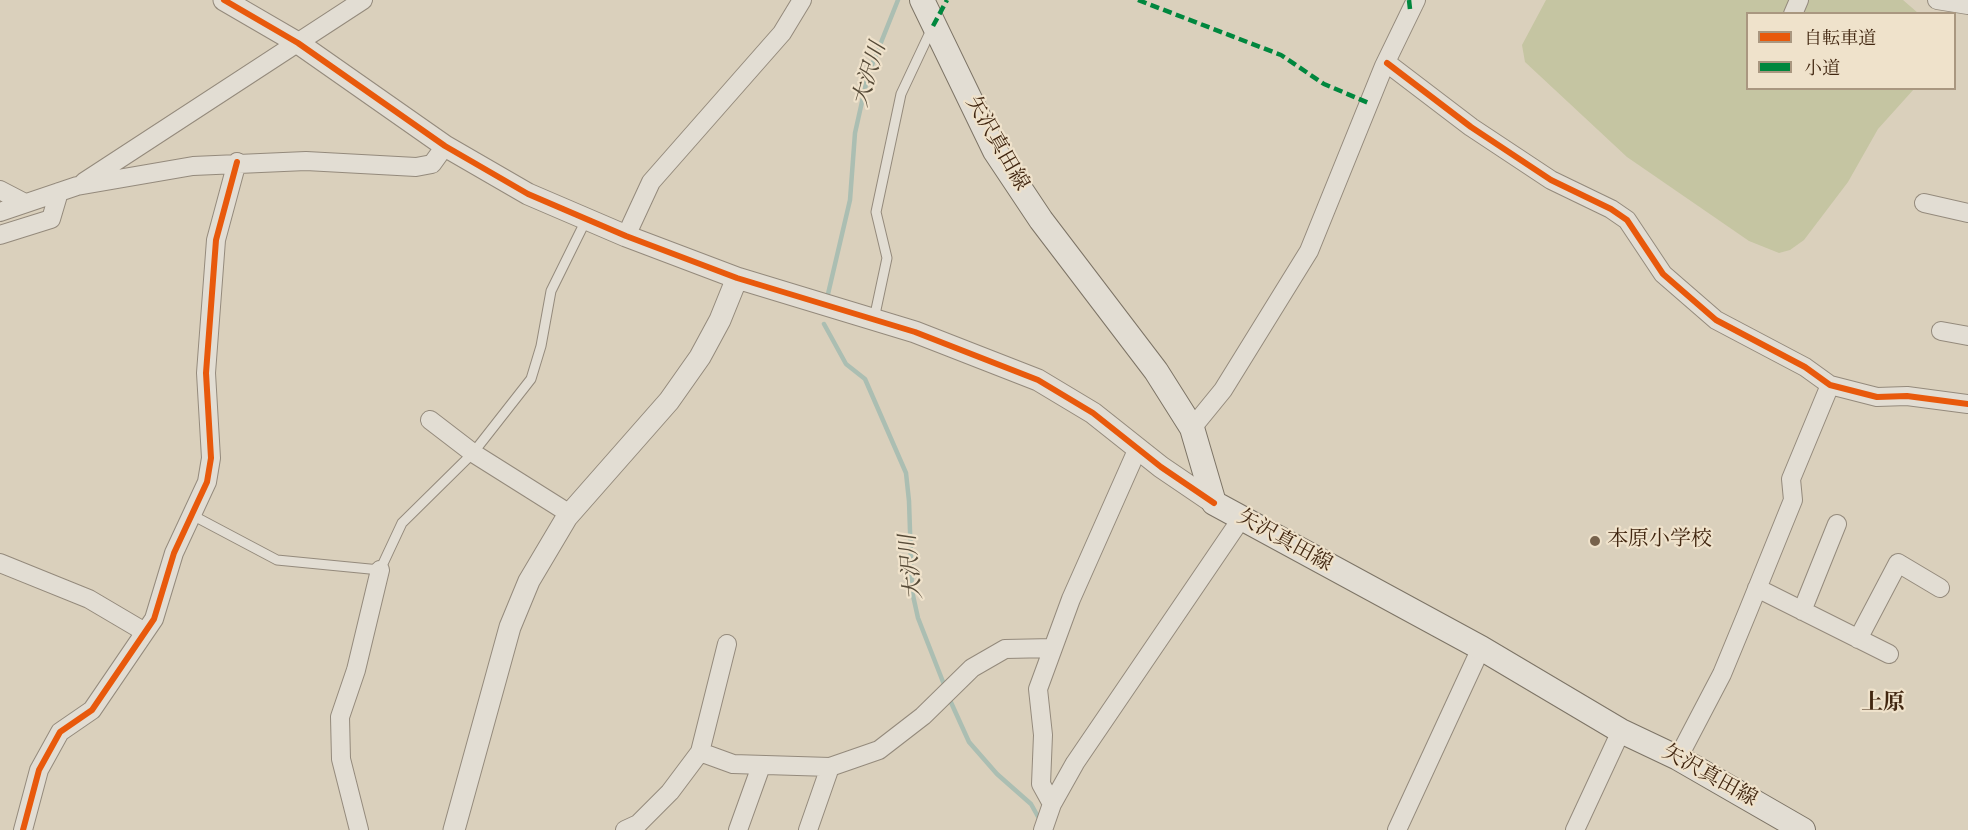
<!DOCTYPE html>
<html>
<head>
<meta charset="utf-8">
<style>
	body { margin:0 }
	#map { position:relative; width:1968px; height:830px; overflow:hidden; background:#dad0bc; font-family:"IM FELL English","Noto Serif JP",serif }
	canvas { display:block }
	.legend { position:absolute; left:1746px; top:12px; width:210px; height:78px; box-sizing:border-box; background:#efe2cb; border:2px solid #a99780; margin:0; padding:8px 10px; list-style:none; font-size:18px; color:#412610 }
	.legend li { display:flex; align-items:center; gap:12px; height:30px }
	.legend b { width:30px; border:2px solid #a99780 }
</style>
</head>
<body>
<div id="map">
<canvas width="1968" height="830"></canvas>
<ul class="legend">
<li><b style="height:8px;background:#e8590c"></b>自転車道</li>
<li><b style="height:8px;background:#00873e"></b>小道</li>
</ul>
</div>
<script>
const c = document.querySelector('canvas').getContext('2d');
c.lineJoin = 'round';
function fill(path, color) { c.fillStyle = color; c.fill(path, 'evenodd'); }
const shape = rows => new Path2D(rows.map(r => 'M' + r).join(''));
function trace(path, color, width, dash) { c.strokeStyle = color; c.lineWidth = width; c.lineCap = dash ? 'butt' : 'round'; c.setLineDash(dash || []); c.stroke(path); }
function label(font, color, halo, rows, align = 'center') {
  c.font = font + ' "IM FELL English","Noto Serif JP",serif'; c.lineWidth = 4.5; c.setLineDash([]); c.textBaseline = 'middle'; c.strokeStyle = halo; c.fillStyle = color; for (const [text, x, y, turn = 0] of rows) {
    c.save(); c.translate(x, y); c.rotate((+turn || 0) * Math.PI / 180); c.textAlign = isNaN(turn) ? turn : align; if (halo) c.strokeText(text, 0, 0); c.fillText(text, 0, 0); c.restore();
  }
}
const green = shape([
	[1546,0,1903,0,1918,13,1748,14,1748,88,1914,89,1878,129,1848,182,1804,240,1790,250,1779,253,1749,241,1627,157,1525,62,1522,45]
]);
const stream = shape([
	[828,294,850,200,855,133,868,75,898,0],
	[824,324,846,364,865,379,906,473,909,501,912,591,918,618,945,687],
	[949,698,969,742,997,774,1031,804,1041,822]
]);
const service = shape([
	[874,319,887,258,876,212,901,94,932,28],
	[192,515,277,560,380,570,402,523,473,453,531,379,541,346,551,291,586,220]
]);
const minor = shape([
	[1937,0,1968,5],
	[1793,14,1799,0],
	[1387,63,1471,127,1551,180,1611,209,1627,220,1663,274,1716,320,1805,367,1830,385,1877,397,1907,396,1968,404],
	[84,182,363,0],
	[0,190,25,203],
	[1924,203,1968,213],
	[0,212,77,186,193,166,306,161,416,167,432,164,445,146],
	[0,235,51,219,59,192],
	[626,236,651,182,782,33,802,0],
	[1941,331,1968,336],
	[430,420,473,453,570,514],
	[1192,428,1223,390,1309,251,1384,66,1416,0],
	[0,563,89,599,145,632],
	[1757,588,1889,654],
	[1802,611,1837,524],
	[1858,639,1898,563,1940,588],
	[700,752,733,764,830,767,879,750,923,716,972,668,1005,649,1053,648],
	[1678,758,1722,674,1748,611,1793,500,1791,479,1830,385],
	[1052,804,1041,784,1043,735,1038,689,1071,599,1138,448],
	[23,830,39,770,60,732,92,710,154,619,174,553,207,482,211,458,206,373,216,240,237,162],
	[359,830,341,759,340,717,356,670,380,570],
	[625,830,638,824,670,792,700,752,727,644],
	[738,830,761,766],
	[808,830,830,767],
	[1043,830,1052,804,1075,763,1241,519],
	[1397,830,1481,648],
	[1575,830,1621,731]
]);
const tertiary = shape([
	[224,0,298,43,445,146,528,194,626,236,737,278,915,332,1038,380,1093,413,1161,467,1214,503],
	[454,830,510,627,529,581,567,517,669,401,700,357,720,320,737,278]
]);
const secondary = shape([
	[922,0,995,151,1041,220,1156,371,1192,428,1214,503,1481,648,1621,731,1678,758,1803,830]
]);
const quiet = shape([
	[1138,0,1281,55,1324,84,1371,104],
	[1409,0,1410,9],
	[933,26,947,0]
]);
const cycleway = shape([
	[224,0,298,43,445,146,528,194,626,236,737,278,915,332,1038,380,1093,413,1161,467,1214,503],
	[1387,63,1471,127,1551,180,1611,209,1627,220,1663,274,1716,320,1805,367,1830,385,1877,397,1907,396,1968,404],
	[23,830,39,770,60,732,92,710,154,619,174,553,207,482,211,458,206,373,216,240,237,162]
]);
const markers = [
	[1595,541,6,"#77624c"]
];
const streetNames = [
	["矢沢真田線",996,144,60],
	["矢沢真田線",1284,542,29],
	["矢沢真田線",1709,777,29]
];
const poiNames = [
	["本原小学校",1607,541]
];
const waterNames = [
	["大沢川",871,75,-73],
	["大沢川",913,567,-96]
];
const neighbourhoodNames = [
	["上原",1883,704]
];
fill(green, '#c5c5a2');
trace(stream, '#abbeb2', 4.5);
trace(service, '#948a7c', 11);
trace(minor, '#948a7c', 20);
trace(tertiary, '#948a7c', 23);
trace(secondary, '#7d7466', 26);
trace(service, '#e2ddd3', 9);
trace(minor, '#e2ddd3', 18);
trace(tertiary, '#e2ddd3', 21);
trace(secondary, '#e2ddd3', 24);
trace(quiet, '#00873e', 4.5, [9, 4.5]);
trace(cycleway, '#e8590c', 6);
for (const [x, y, r, color] of markers) { const dot = new Path2D(); dot.arc(x, y, r, 0, 2 * Math.PI); c.fillStyle = color; c.fill(dot); trace(dot, '#efe2cb', 2); }
label('21px', '#412610', '#efe2cb', streetNames);
label('21px', '#412610', '#efe2cb', poiNames, 'left');
label('italic 22px', '#564a37', '#efe2cb', waterNames);
label('bold 22px', '#412610', '#efe2cb', neighbourhoodNames);
</script>
</body>
</html>
